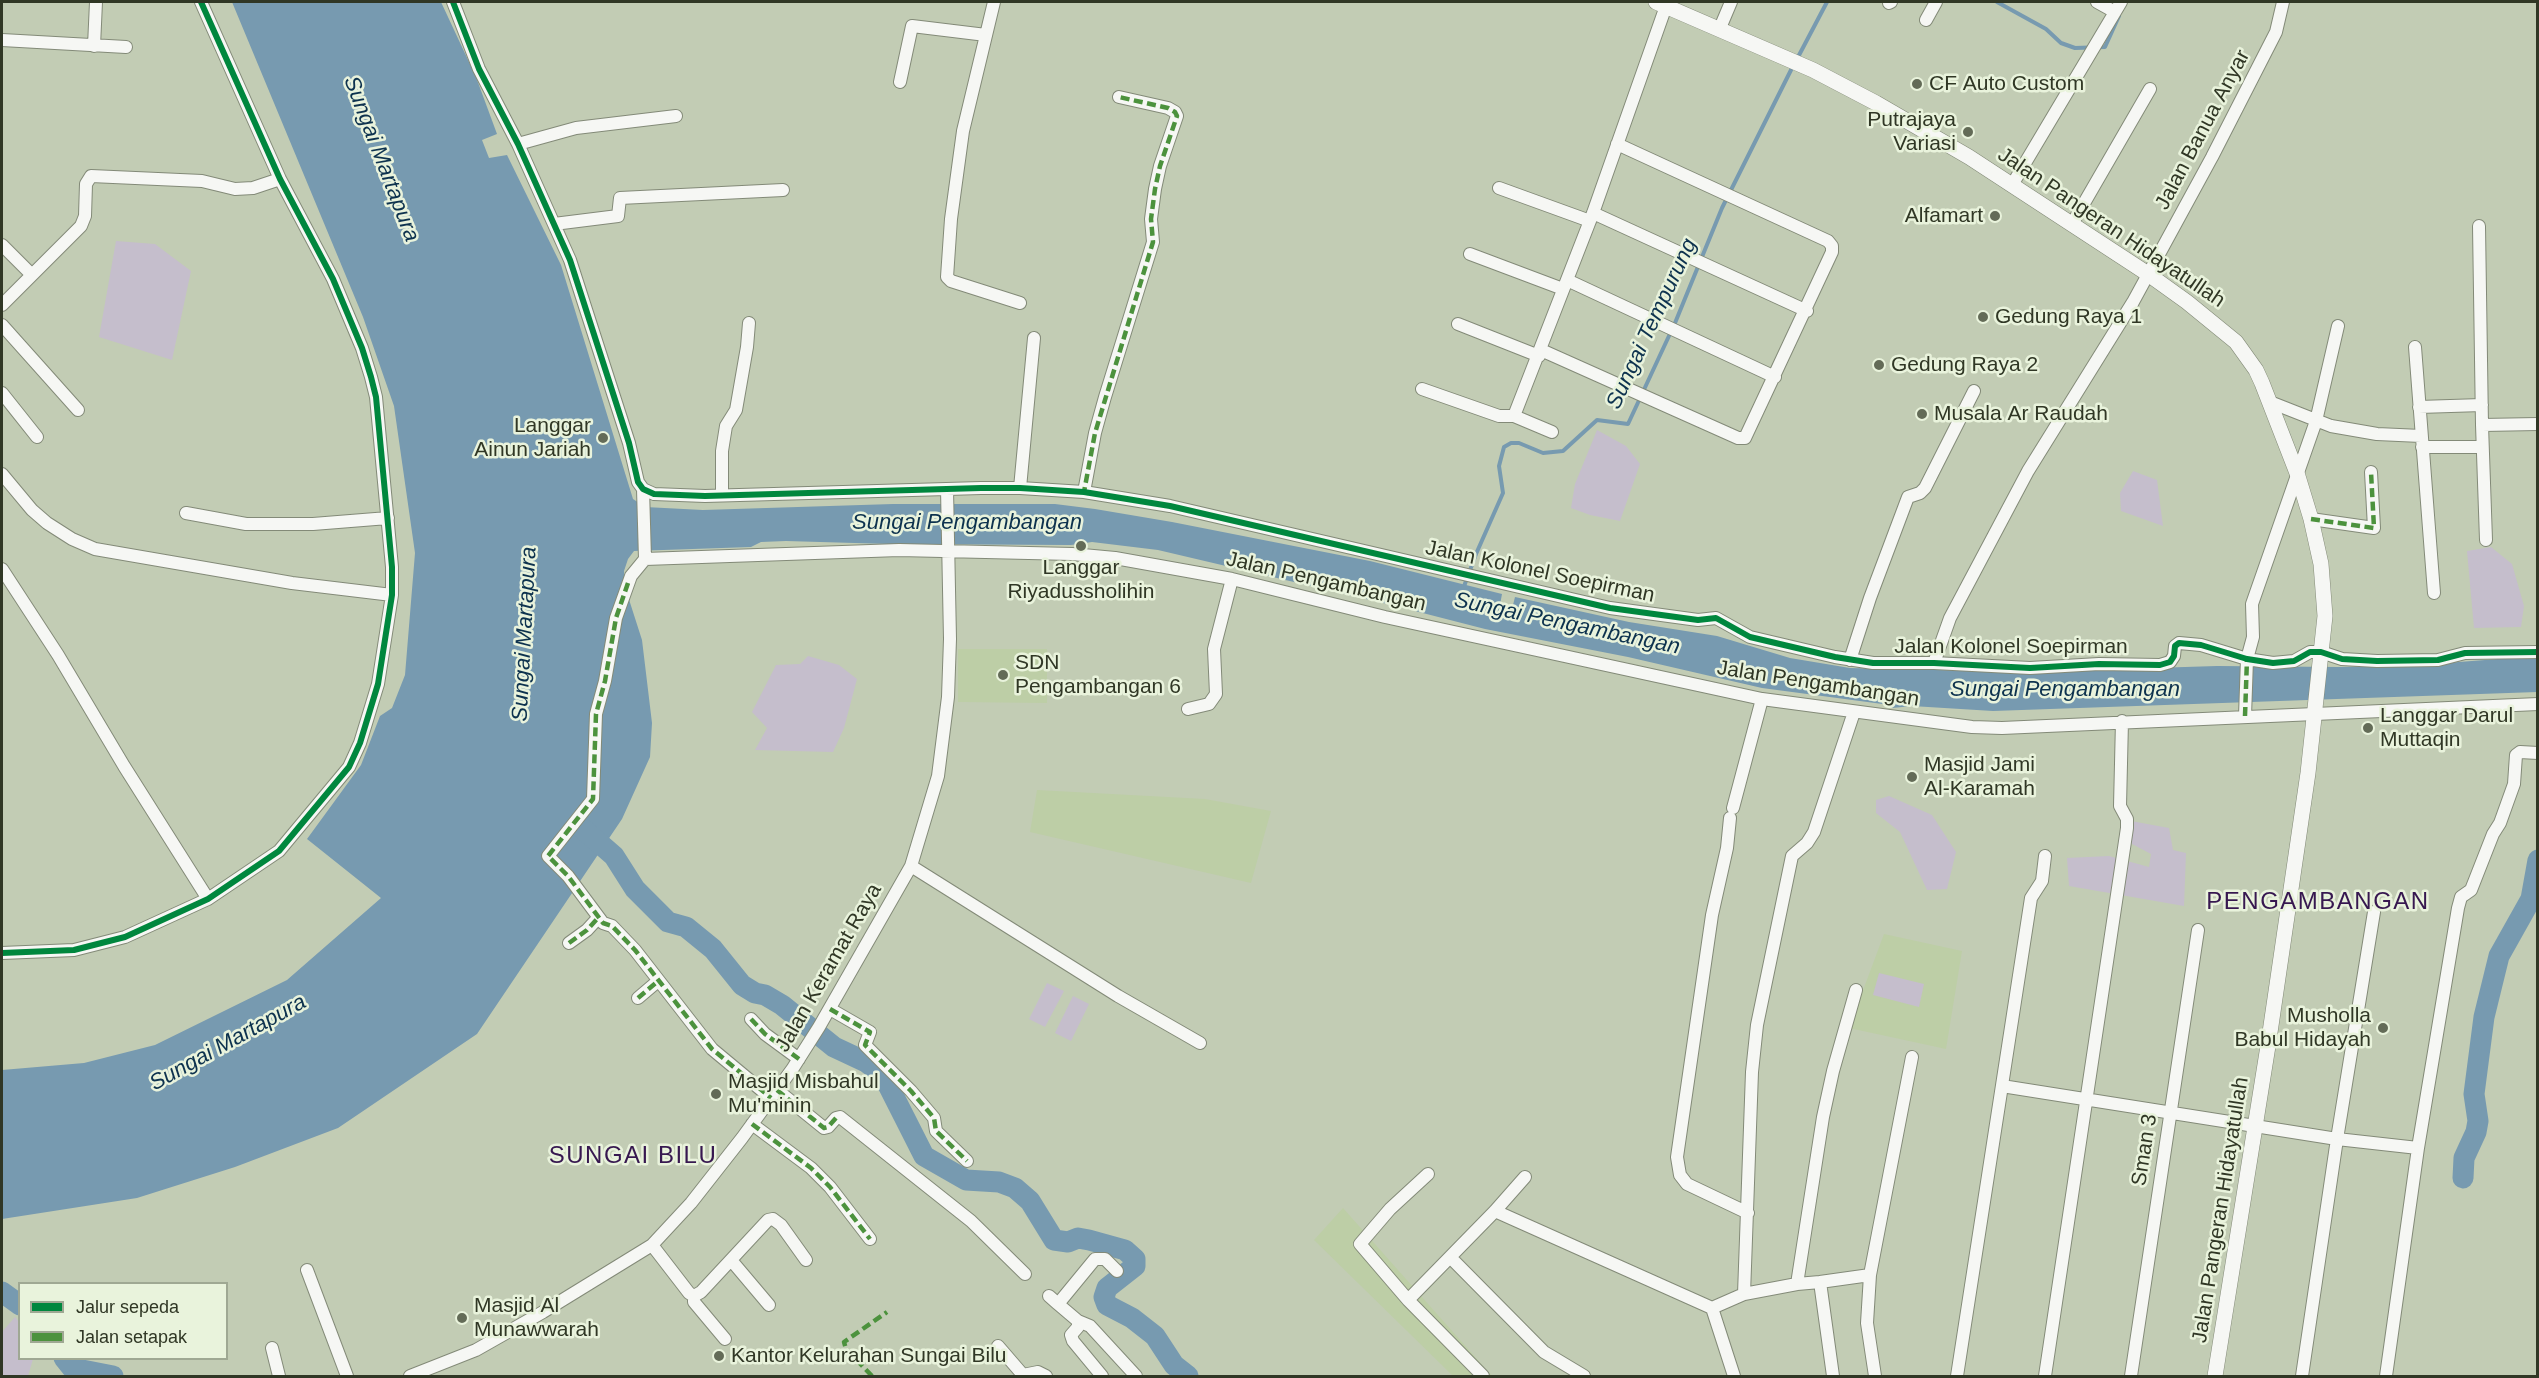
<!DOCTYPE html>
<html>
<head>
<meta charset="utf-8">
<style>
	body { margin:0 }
	#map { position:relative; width:2539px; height:1378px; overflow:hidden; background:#c2ccb4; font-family:Helvetica,sans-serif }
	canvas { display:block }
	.frame { position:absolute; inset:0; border:3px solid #303725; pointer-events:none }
	.legend { position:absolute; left:18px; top:1282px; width:210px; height:78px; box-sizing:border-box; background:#e9f3dc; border:2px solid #9fa893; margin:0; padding:8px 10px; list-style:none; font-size:18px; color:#303725 }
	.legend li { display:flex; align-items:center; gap:12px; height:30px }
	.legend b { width:30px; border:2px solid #9fa893 }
</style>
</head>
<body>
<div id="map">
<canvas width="2539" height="1378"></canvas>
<div class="frame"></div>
<ul class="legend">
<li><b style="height:8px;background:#00873e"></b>Jalur sepeda</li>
<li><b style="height:8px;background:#4c923d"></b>Jalan setapak</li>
</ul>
</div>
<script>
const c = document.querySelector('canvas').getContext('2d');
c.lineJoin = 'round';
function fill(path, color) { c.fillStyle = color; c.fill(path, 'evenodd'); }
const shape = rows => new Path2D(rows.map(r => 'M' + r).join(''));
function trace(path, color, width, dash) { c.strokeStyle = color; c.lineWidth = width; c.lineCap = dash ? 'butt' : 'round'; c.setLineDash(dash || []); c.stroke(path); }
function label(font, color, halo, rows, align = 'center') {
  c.font = font + ' Helvetica,sans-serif'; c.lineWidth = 5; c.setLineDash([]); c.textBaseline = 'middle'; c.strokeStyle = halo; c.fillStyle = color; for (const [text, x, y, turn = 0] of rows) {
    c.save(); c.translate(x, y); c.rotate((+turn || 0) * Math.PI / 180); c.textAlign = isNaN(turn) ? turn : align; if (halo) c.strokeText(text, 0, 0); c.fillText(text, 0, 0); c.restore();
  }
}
const built = shape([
	[958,649,1047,649,1047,703,958,702],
	[1037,790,1205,799,1271,811,1251,883,1030,832],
	[1884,934,1962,951,1946,1049,1849,1028],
	[1343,1208,1492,1376,1453,1376,1314,1240]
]);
const green = shape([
	[116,241,155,244,191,271,172,360,99,337],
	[1597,430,1626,446,1640,464,1620,521,1590,515,1571,508,1575,484],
	[2133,471,2157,480,2163,526,2121,511,2120,493],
	[2491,547,2512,564,2524,606,2521,627,2474,628,2467,551],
	[808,656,839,665,857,679,844,728,833,752,755,750,767,728,752,712,776,665,800,664],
	[1889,796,1932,815,1956,852,1947,889,1927,890,1900,832,1876,813,1876,800],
	[2131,821,2169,828,2173,850,2186,853,2184,906,2069,886,2067,858,2109,856,2149,867,2151,854,2132,844],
	[1879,973,1924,984,1919,1007,1873,995],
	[1047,983,1064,991,1045,1027,1029,1019],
	[1073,996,1089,1004,1071,1041,1055,1033],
	[15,1317,19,1322,20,1358,33,1359,28,1376,2,1376,2,1332]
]);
const water = shape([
	[232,2,441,2,476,77,497,134,482,140,489,158,507,155,561,265,633,499,645,507,703,510,893,504,1055,504,1095,509,1172,522,1370,561,1502,594,1499,610,1511,613,1515,597,1629,622,1717,636,1790,658,1850,668,2024,672,2217,666,2339,667,2420,665,2537,656,2537,692,1993,711,1912,706,1892,708,1890,705,1762,688,1628,657,1485,629,1415,611,1417,603,1399,597,1396,606,1158,550,1092,542,1071,545,889,544,786,541,761,542,751,547,634,551,628,559,624,571,625,587,642,640,652,723,650,757,622,819,477,1034,338,1128,235,1167,137,1198,2,1219,2,1070,84,1063,155,1045,287,980,381,898,307,839,361,765,380,716,392,708,405,675,415,553,394,406,363,317]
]);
const stream = shape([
	[1997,2,2046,29,2061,43,2075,48,2105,47,2119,16],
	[1797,59,1827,2],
	[1463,589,1476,554,1503,493,1499,466,1504,447,1511,443,1519,443,1543,453,1563,451,1597,420,1628,424,1675,323,1722,208,1793,66]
]);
const river = shape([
	[583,829,614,856,635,889,668,922,686,927,713,949,742,985,755,993,765,995,782,1005,834,1047,866,1062,883,1075,924,1156,966,1180,999,1182,1015,1188,1030,1201,1054,1240,1068,1242,1078,1238,1089,1240,1125,1250,1135,1259,1135,1266,1107,1288,1104,1297,1107,1305,1132,1318,1155,1336,1174,1365,1188,1376],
	[2463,1178,2464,1158,2476,1132,2478,1121,2474,1094,2484,1017,2499,956,2531,899,2538,860],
	[2,1292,20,1305],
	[64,1358,72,1368,113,1376]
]);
const minor = shape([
	[453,2,479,69,518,144,570,260,629,443,638,482,643,489,654,494,705,496,981,488,1020,488,1084,492,1170,506,1610,608,1698,620,1716,618,1750,637,1835,657,1873,663,1934,663,2030,668,2099,664,2160,665,2170,662,2174,656,2175,646,2179,643,2201,645,2247,659,2273,663,2294,661,2310,652,2321,652,2342,659,2377,661,2438,660,2465,653,2538,652],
	[994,2,963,131,951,219,947,277,951,281,1020,303],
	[2097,2,2115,12],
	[1889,3,1891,2],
	[1926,20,1936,2],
	[1720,28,1731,2],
	[2,40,126,47],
	[94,46,96,2],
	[900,82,912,26,986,35],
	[518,144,576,128,676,116],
	[2012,185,2121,2],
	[1499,188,1590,221],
	[1593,213,1807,311],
	[554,224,618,216,620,198,783,190],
	[2072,224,2150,89],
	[2479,226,2482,425,2486,540],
	[2,245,31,274],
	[1470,254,1563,289],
	[1567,280,1775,377],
	[2,305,81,226,85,216,86,184,91,176,202,181,235,189,253,188,280,179],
	[1458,324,1539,356],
	[2,325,78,410],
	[2415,347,2434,593],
	[1541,350,1738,438,1745,438,1832,252,1832,246,1828,241,1617,144],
	[1422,389,1499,416,1514,416,1552,432],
	[2,393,37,437],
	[2270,402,2331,426,2377,434,2421,436],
	[2419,407,2482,405],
	[1514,416,1593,213,1666,6],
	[2482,425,2538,424],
	[2422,447,2482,447],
	[2,474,32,510,47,523,72,539,95,549,292,583,392,595],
	[1020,488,1034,338],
	[643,489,645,559,631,576,616,618,605,681,596,714,593,799,548,856,568,876,603,923,612,926,635,950,712,1049,771,1098],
	[1084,492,1095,433,1105,397,1153,242,1151,219,1155,189,1160,166,1177,116,1175,112,1168,108,1119,97],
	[722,495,722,451,726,426,736,410,747,347,749,323],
	[186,513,246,524,313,524,388,518],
	[2311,519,2374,528,2371,472],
	[645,559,899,550,1072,554,1115,558,1232,579,1385,617,1762,699,1972,727,2002,728,2538,704],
	[2,569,58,655,124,766,208,899],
	[1850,660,1870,598,1908,497,1920,493,1925,488,1974,391],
	[1934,663,1950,618,2028,471,2133,302,2212,157,2276,32,2283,2],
	[1188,709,1209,704,1216,694,1214,649,1232,579],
	[2245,716,2247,659,2253,637,2252,604,2316,421,2338,326],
	[1733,808,1762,699],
	[1730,818,1727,848,1712,915,1677,1157,1680,1175,1687,1184,1748,1213],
	[911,866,1118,996,1200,1043],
	[569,943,587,930,598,918],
	[2,953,74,950,125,937,208,899,279,851,349,767,360,743,378,684,392,595,392,567,376,397,371,377,362,348,333,279,280,179,201,2],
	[638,998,658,981],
	[830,1009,870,1032,865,1045,911,1091,934,1118,936,1131,967,1161],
	[751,1019,765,1034,799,1059],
	[2002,1086,2337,1139,2418,1148],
	[777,1090,824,1128,828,1127,836,1118,840,1117,971,1221,1025,1274],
	[752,1124,811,1168,830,1187,870,1239],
	[1428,1174,1390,1209,1360,1244,1408,1300,1483,1376],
	[1495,1211,1712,1308,1734,1376],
	[652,1245,689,1293,694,1296,701,1292,768,1220,773,1219,781,1225,806,1260],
	[1450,1257,1544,1352,1584,1376],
	[731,1260,769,1305],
	[307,1270,347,1376],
	[1870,1275,1912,1057],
	[1820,1282,1870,1275,1867,1323,1875,1376],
	[1797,1284,1823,1117,1833,1071,1856,990],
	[1744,1294,1752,1072,1757,1025,1792,856,1807,843,1814,832,1854,712],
	[694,1296,694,1302,725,1339],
	[1049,1296,1058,1304],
	[1408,1300,1495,1211,1525,1177],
	[1712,1308,1744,1294,1797,1284,1820,1282,1833,1376],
	[1078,1321,1090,1326,1136,1376],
	[998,1346,1023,1375,1038,1372,1046,1376],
	[272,1348,279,1376],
	[410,1376,476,1350,543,1312,652,1245,691,1203,742,1138,793,1068,819,1027,911,866,938,776,948,697,950,639,947,489],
	[1102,1376,1073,1341,1071,1335,1078,1327,1078,1321,1058,1304,1095,1259,1105,1259,1117,1271],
	[1957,1376,2031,898,2042,881,2045,856],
	[2045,1376,2127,828,2127,819,2120,806,2122,721],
	[2131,1376,2198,930],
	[2302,1376,2337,1139,2374,912],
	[2386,1376,2418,1148,2458,908,2461,897,2471,890,2493,834,2500,823,2514,784,2516,755,2520,752,2538,753]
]);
const major = shape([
	[1656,2,1813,70,1876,103,1969,157,2148,274,2187,302,2236,342,2256,370,2262,383,2297,473,2311,519,2321,564,2325,616,2308,773,2268,1046,2215,1376]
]);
const quiet = shape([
	[1088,493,1084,492,1095,433,1153,242,1151,219,1155,189,1160,166,1177,116,1175,112,1168,108,1119,97],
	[2311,519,2374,528,2371,472],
	[628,583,616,618,605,681,596,714,593,799,548,856,568,876,603,923,612,926,635,950,712,1049,771,1098],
	[2245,716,2247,659],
	[569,943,587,930,598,918],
	[638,998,658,981],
	[830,1009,870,1032,865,1045,911,1091,934,1118,936,1131,967,1161],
	[751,1019,765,1034,799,1059],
	[777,1090,824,1128,828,1127,836,1118,840,1117],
	[752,1124,811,1168,830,1187,870,1239],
	[872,1376,846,1349,844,1342,887,1312]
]);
const cycleway = shape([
	[453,2,479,69,518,144,570,260,629,443,638,482,643,489,654,494,705,496,981,488,1020,488,1084,492,1170,506,1610,608,1698,620,1716,618,1750,637,1835,657,1873,663,1934,663,2030,668,2099,664,2160,665,2170,662,2174,656,2175,646,2179,643,2201,645,2247,659,2273,663,2294,661,2310,652,2321,652,2342,659,2377,661,2438,660,2465,653,2538,652],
	[2,953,74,950,125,937,208,899,279,851,349,767,360,743,378,684,392,595,392,567,376,397,371,377,362,348,333,279,280,179,201,2]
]);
const markers = [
	[1917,84,6,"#636b57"],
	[1968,132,6,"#636b57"],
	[1995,216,6,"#636b57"],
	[1983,317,6,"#636b57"],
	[1879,365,6,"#636b57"],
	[1922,414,6,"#636b57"],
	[603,438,6,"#636b57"],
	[1081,546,6,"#636b57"],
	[1003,675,6,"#636b57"],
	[2368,728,6,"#636b57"],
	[1912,777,6,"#636b57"],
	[2383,1028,6,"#636b57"],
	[716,1094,6,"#636b57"],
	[462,1318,6,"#636b57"],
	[719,1356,6,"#636b57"]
];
const poiNames = [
	["CF Auto Custom",1929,84],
	["Putrajaya",1956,120,"right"],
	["Variasi",1956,144,"right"],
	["Alfamart",1983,216,"right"],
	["Gedung Raya 1",1995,317],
	["Gedung Raya 2",1891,365],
	["Musala Ar Raudah",1934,414],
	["Langgar",591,426,"right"],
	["Ainun Jariah",591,450,"right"],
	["Langgar",1081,568,"center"],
	["Riyadussholihin",1081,592,"center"],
	["SDN",1015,663],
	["Pengambangan 6",1015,687],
	["Langgar Darul",2380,716],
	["Muttaqin",2380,740],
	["Masjid Jami",1924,765],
	["Al-Karamah",1924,789],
	["Musholla",2371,1016,"right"],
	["Babul Hidayah",2371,1040,"right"],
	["Masjid Misbahul",728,1082],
	["Mu'minin",728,1106],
	["Masjid Al",474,1306],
	["Munawwarah",474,1330],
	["Kantor Kelurahan Sungai Bilu",731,1356]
];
const streetNames = [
	["Jalan Banua Anyar",2203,130,-62],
	["Jalan Pangeran Hidayatullah",2111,228,34],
	["Jalan Kolonel Soepirman",1540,572,12],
	["Jalan Pengambangan",1326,582,13],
	["Jalan Kolonel Soepirman",2011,647],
	["Jalan Pengambangan",1818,684,9],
	["Jalan Keramat Raya",829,968,-60],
	["Sman 3",2145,1150,-81],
	["Jalan Pangeran Hidayatullah",2221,1210,-81]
];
const waterNames = [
	["Sungai Martapura",381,159,69],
	["Sungai Tempurung",1652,324,-65],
	["Sungai Pengambangan",967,523],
	["Sungai Pengambangan",1567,624,12],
	["Sungai Martapura",525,634,-87],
	["Sungai Pengambangan",2065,690],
	["Sungai Martapura",228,1043,-29]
];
const quarterNames = [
	["PENGAMBANGAN",2318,902],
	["SUNGAI BILU",633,1156]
];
fill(built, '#bdcea6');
fill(green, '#c5becc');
fill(water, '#779ab0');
trace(stream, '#779ab0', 4);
trace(river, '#779ab0', 21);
trace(minor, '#838a78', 14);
trace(major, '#838a78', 16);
trace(minor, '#f6f7f4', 12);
trace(major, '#f6f7f4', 15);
trace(quiet, '#4c923d', 4.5, [9, 4.5]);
trace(cycleway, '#00873e', 6);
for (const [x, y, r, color] of markers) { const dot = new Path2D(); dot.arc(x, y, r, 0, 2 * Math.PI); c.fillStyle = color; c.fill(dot); trace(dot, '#e9f3dc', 2); }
label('21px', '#303725', '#e9f3dc', poiNames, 'left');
label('21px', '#303725', '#e9f3dc', streetNames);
label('italic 22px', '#0d324e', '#e9f3dc', waterNames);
c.letterSpacing = '1.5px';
label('24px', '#371850', '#e9f3dc', quarterNames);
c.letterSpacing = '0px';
</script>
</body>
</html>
